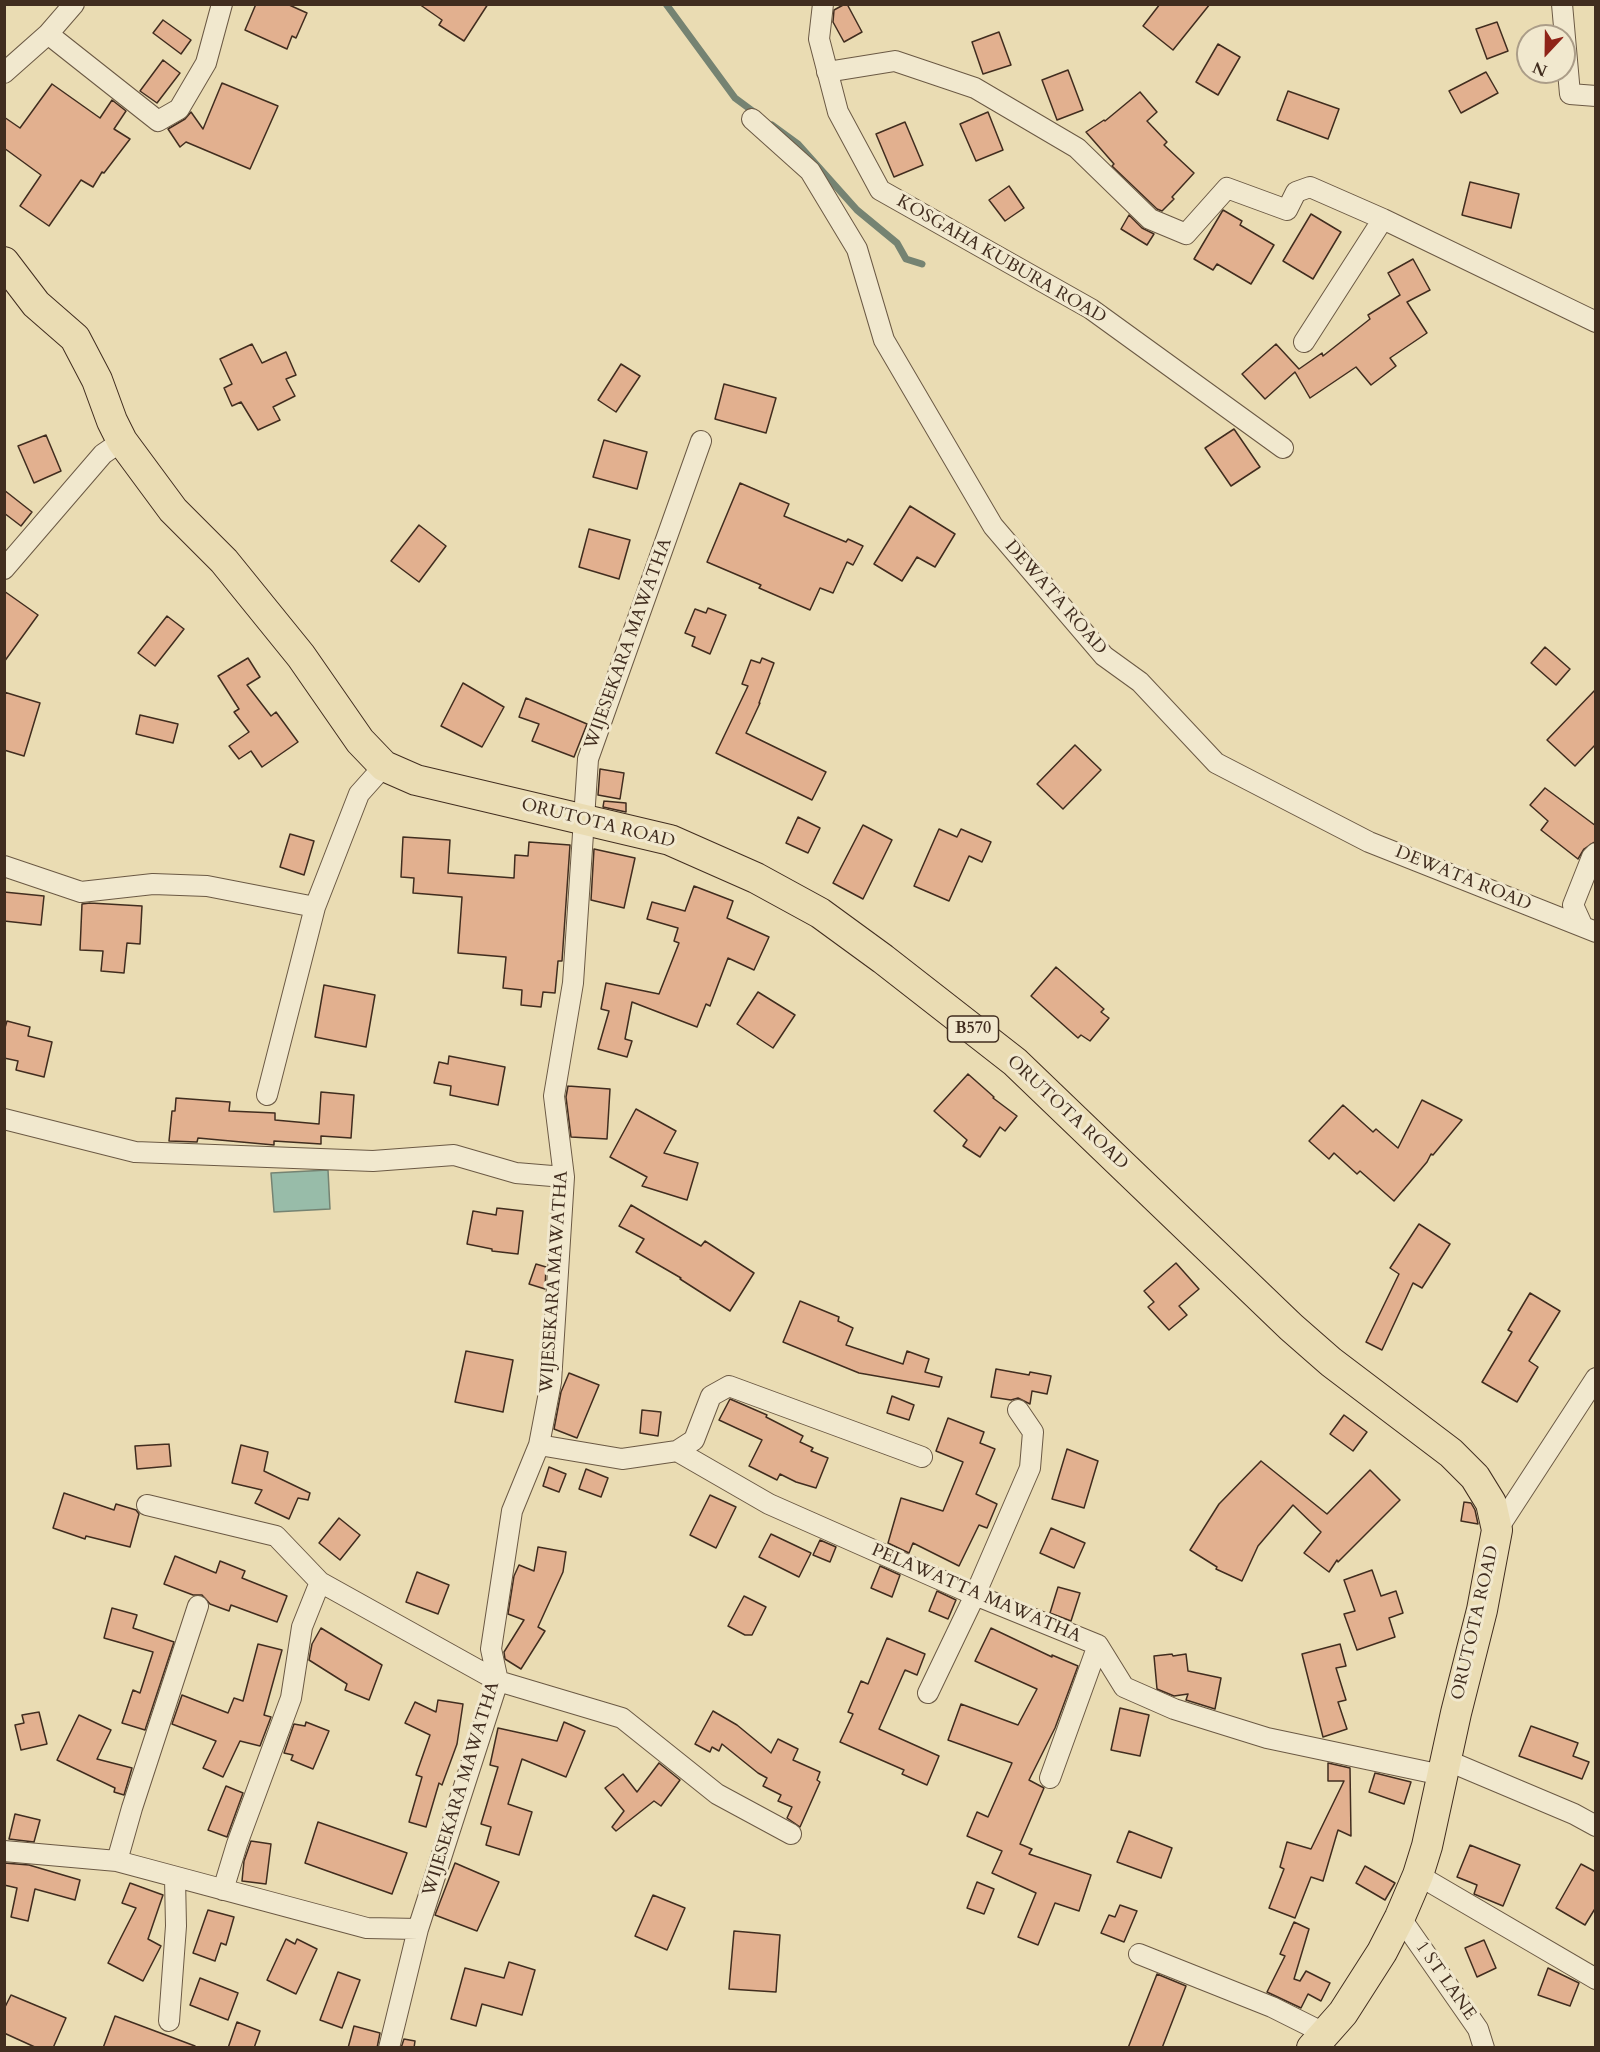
<!DOCTYPE html>
<html>
<head>
<meta charset="utf-8">
<style>
	body { margin:0 }
	#map { position:relative; width:1600px; height:2052px; overflow:hidden; background:#eadcb3; font-family:Cardo,serif }
	canvas { display:block }
	.frame { position:absolute; inset:0; border:6px solid #412d1f; pointer-events:none }
	.north { position:absolute; left:1516px; top:24px; width:60px; height:60px; box-sizing:border-box; background:#f1e8ce; border:2px solid #ab9d88; border-radius:50%; rotate:202deg; font-size:16px; font-weight:700; line-height:24px; text-align:center; color:#412d1f }
	.north::after { content:''; display:block; margin:auto; width:21px; height:27px; background:#8f2418; clip-path:polygon(50% 0,100% 100%,50% 72%,0 100%) }
</style>
</head>
<body>
<div id="map">
<canvas width="1600" height="2052"></canvas>
<div class="frame"></div>
<div class="north">N</div>
</div>
<script>
const c = document.querySelector('canvas').getContext('2d');
c.lineJoin = 'round';
function fill(path, color) { c.fillStyle = color; c.fill(path, 'evenodd'); }
const shape = rows => new Path2D(rows.map(r => 'M' + r).join(''));
function trace(path, color, width, dash) { c.strokeStyle = color; c.lineWidth = width; c.lineCap = dash ? 'butt' : 'round'; c.setLineDash(dash || []); c.stroke(path); }
function label(font, color, halo, rows, align = 'center') {
  c.font = font + ' Cardo,serif'; c.lineWidth = 6; c.setLineDash([]); c.textBaseline = 'middle'; c.strokeStyle = halo; c.fillStyle = color; for (const [text, x, y, turn = 0] of rows) {
    c.save(); c.translate(x, y); c.rotate((+turn || 0) * Math.PI / 180); c.textAlign = isNaN(turn) ? turn : align; if (halo) c.strokeText(text, 0, 0); c.fillText(text, 0, 0); c.restore();
  }
}
const water = shape([
	[328,1170,330,1209,274,1212,271,1173,328,1170]
]);
const stream = shape([
	[666,4,735,98,758,115],
	[772,125,798,144,857,210,897,243,906,259,922,264]
]);
const building = shape([
	[256,4,287,4,307,13,296,38,292,36,287,49,245,30,256,4],
	[419,4,488,4,464,41,439,25,442,20,419,4],
	[845,4,847,4,862,32,844,42,833,22,834,10,845,4],
	[1160,4,1210,4,1173,50,1143,26,1160,4],
	[163,20,191,40,181,54,153,33,163,20],
	[1497,22,1508,51,1487,59,1476,29,1497,22],
	[999,32,1011,65,983,74,972,42,999,32],
	[1218,44,1240,57,1218,95,1196,82,1218,44],
	[163,60,180,73,157,103,140,91,163,60],
	[1068,70,1083,110,1057,120,1042,80,1068,70],
	[1486,72,1498,93,1461,113,1449,91,1486,72],
	[222,83,278,106,250,169,186,142,180,147,168,129,185,119,191,112,203,129,222,83],
	[52,84,100,118,112,100,126,111,114,129,130,139,104,173,102,172,93,187,81,180,49,226,20,206,41,175,4,148,4,117,20,128,52,84],
	[1288,91,1339,109,1328,139,1277,120,1288,91],
	[1140,92,1157,112,1147,121,1167,142,1164,145,1194,173,1172,197,1174,199,1162,211,1157,209,1112,166,1114,164,1086,132,1104,120,1105,121,1140,92],
	[988,112,1003,150,976,161,960,124,988,112],
	[905,122,923,165,894,177,876,134,905,122],
	[1470,182,1519,194,1511,228,1462,215,1470,182],
	[1009,186,1024,208,1005,221,989,200,1009,186],
	[1223,210,1242,221,1240,225,1274,245,1251,284,1217,264,1213,270,1194,259,1223,210],
	[1311,214,1341,232,1313,279,1283,261,1311,214],
	[1129,215,1142,228,1154,234,1147,245,1121,229,1129,215],
	[1413,259,1430,290,1407,302,1427,333,1390,358,1396,366,1371,385,1356,367,1310,398,1295,372,1265,399,1242,374,1276,344,1299,369,1322,353,1323,356,1370,319,1368,315,1400,295,1388,273,1413,259],
	[252,344,262,363,286,352,296,375,286,379,295,396,273,407,280,420,258,430,241,402,232,406,224,388,232,384,220,359,252,344],
	[621,364,640,376,616,412,598,400,621,364],
	[724,384,776,398,766,433,715,419,724,384],
	[1234,429,1260,467,1231,486,1205,448,1234,429],
	[46,435,61,471,34,483,18,446,46,435],
	[604,440,647,452,637,489,593,477,604,440],
	[740,483,789,504,784,516,846,542,848,539,863,546,853,565,847,562,833,593,820,588,810,610,759,588,761,585,707,562,740,483],
	[4,490,32,512,21,526,4,513,4,490],
	[910,506,955,534,935,567,917,557,902,581,874,564,910,506],
	[419,525,446,546,419,582,391,561,419,525],
	[589,529,630,540,619,579,579,567,589,529],
	[4,591,38,615,4,662,4,591],
	[708,608,726,615,710,654,692,646,695,637,685,633,695,609,706,613,708,608],
	[167,616,184,629,155,666,138,653,167,616],
	[1545,647,1570,669,1556,685,1531,663,1545,647],
	[248,658,260,677,247,685,271,716,276,712,298,742,262,767,251,751,239,759,229,746,249,732,234,712,239,709,218,676,248,658],
	[762,658,774,663,759,703,760,703,746,733,826,772,812,800,716,753,748,686,742,684,751,660,760,663,762,658],
	[463,683,504,707,482,747,441,726,463,683],
	[1596,689,1596,744,1575,766,1547,740,1596,689],
	[4,692,40,703,24,756,4,750,4,692],
	[526,698,587,724,574,757,532,741,539,724,519,717,526,698],
	[140,715,178,724,173,743,136,734,140,715],
	[1075,745,1101,770,1063,809,1037,784,1075,745],
	[600,769,624,773,620,799,598,795,600,769],
	[1545,788,1596,826,1596,841,1584,849,1578,859,1541,830,1548,821,1530,805,1545,788],
	[604,801,626,803,626,812,603,807,604,801],
	[798,817,820,828,808,853,786,843,798,817],
	[863,825,892,840,863,899,833,883,863,825],
	[939,829,957,837,961,829,991,842,982,862,969,856,949,901,914,886,939,829],
	[290,834,314,841,304,875,280,867,290,834],
	[403,837,450,840,448,873,514,878,515,855,528,856,529,842,570,845,562,961,558,961,555,993,543,992,541,1007,521,1005,522,990,503,988,506,957,458,953,462,897,413,893,414,878,401,877,403,837],
	[594,849,635,858,624,908,591,900,594,849],
	[694,886,733,901,727,918,769,937,754,970,728,958,710,1006,706,1004,697,1027,632,1002,625,1039,632,1041,627,1057,598,1049,609,1011,601,1009,606,983,659,994,679,943,674,941,678,928,647,919,652,902,685,911,694,886],
	[4,892,44,896,41,925,4,921,4,892],
	[90,903,142,906,140,944,127,943,124,973,101,971,103,951,80,950,82,904,90,903],
	[1056,967,1104,1009,1101,1012,1109,1018,1090,1041,1081,1035,1078,1038,1031,996,1056,967],
	[324,985,375,995,366,1047,315,1037,324,985],
	[758,992,795,1015,773,1048,737,1024,758,992],
	[7,1021,30,1027,28,1036,52,1042,44,1077,16,1070,18,1061,4,1058,4,1031,7,1021],
	[449,1056,505,1067,498,1105,450,1095,451,1086,434,1083,439,1062,448,1064,449,1056],
	[968,1074,994,1097,993,1098,1017,1116,1005,1131,1000,1127,980,1157,963,1146,967,1140,934,1111,968,1074],
	[568,1086,610,1089,607,1139,571,1137,566,1097,568,1086],
	[321,1092,354,1095,351,1138,321,1136,321,1144,274,1141,274,1145,198,1138,197,1142,169,1141,172,1111,175,1111,176,1098,230,1102,229,1111,275,1113,275,1120,319,1124,321,1092],
	[1422,1100,1462,1120,1433,1155,1431,1154,1427,1162,1394,1201,1360,1171,1357,1174,1334,1153,1329,1159,1309,1141,1343,1105,1373,1132,1376,1129,1398,1148,1422,1100],
	[636,1109,676,1131,664,1153,698,1163,687,1200,642,1186,647,1177,610,1157,636,1109],
	[631,1205,701,1246,705,1241,754,1273,730,1311,680,1279,681,1278,636,1252,644,1239,619,1226,631,1205],
	[497,1208,523,1211,518,1254,492,1251,492,1249,467,1244,473,1211,496,1215,497,1208],
	[1419,1224,1450,1244,1422,1288,1413,1283,1382,1350,1366,1342,1399,1274,1390,1268,1419,1224],
	[1176,1263,1199,1289,1179,1306,1187,1315,1169,1330,1148,1307,1154,1302,1144,1291,1176,1263],
	[536,1264,546,1267,545,1289,529,1284,536,1264],
	[1530,1293,1560,1311,1529,1361,1538,1367,1517,1402,1482,1382,1512,1332,1508,1330,1530,1293],
	[800,1301,839,1317,838,1321,853,1328,846,1345,903,1364,907,1351,929,1359,925,1372,942,1377,939,1387,859,1373,783,1342,800,1301],
	[466,1351,513,1360,503,1412,455,1402,466,1351],
	[996,1369,1029,1375,1030,1372,1051,1376,1047,1394,1032,1391,1030,1404,1018,1398,1011,1400,991,1397,996,1369],
	[569,1373,599,1385,577,1438,554,1429,561,1392,569,1373],
	[892,1396,914,1405,909,1420,887,1413,892,1396],
	[730,1399,767,1415,766,1417,803,1436,800,1442,813,1448,811,1451,828,1458,816,1488,796,1482,780,1474,777,1480,749,1466,762,1440,719,1420,730,1399],
	[642,1410,661,1412,658,1436,640,1433,642,1410],
	[1344,1415,1367,1432,1353,1451,1330,1434,1344,1415],
	[948,1418,984,1432,980,1443,995,1449,976,1494,997,1504,987,1528,979,1525,959,1566,913,1543,909,1553,888,1543,901,1498,943,1511,963,1462,936,1451,948,1418],
	[169,1444,171,1466,137,1469,135,1446,169,1444],
	[241,1445,268,1452,264,1471,310,1493,308,1500,298,1498,289,1519,255,1503,262,1490,232,1483,241,1445],
	[1067,1449,1098,1461,1084,1508,1052,1499,1067,1449],
	[1261,1461,1327,1514,1370,1470,1400,1500,1338,1562,1337,1560,1329,1572,1304,1553,1321,1532,1293,1505,1258,1546,1242,1581,1216,1569,1217,1567,1190,1550,1219,1504,1261,1461],
	[549,1467,566,1474,559,1492,543,1486,549,1467],
	[586,1469,608,1478,601,1497,579,1489,586,1469],
	[64,1493,114,1510,116,1504,136,1510,139,1514,130,1547,86,1536,85,1539,53,1528,64,1493],
	[710,1495,736,1507,716,1548,690,1535,710,1495],
	[1464,1502,1471,1503,1475,1510,1478,1524,1461,1521,1464,1502],
	[339,1518,360,1535,340,1560,319,1543,339,1518],
	[1051,1528,1085,1543,1074,1568,1040,1553,1051,1528],
	[771,1534,811,1553,799,1577,759,1557,771,1534],
	[820,1540,836,1547,830,1562,813,1555,820,1540],
	[538,1547,566,1552,563,1572,538,1627,545,1631,521,1669,505,1659,504,1652,524,1620,508,1614,514,1576,519,1565,534,1571,538,1547],
	[175,1556,216,1573,220,1561,245,1571,242,1578,287,1596,277,1622,231,1605,229,1611,210,1604,202,1595,193,1595,164,1584,175,1556],
	[880,1566,900,1575,892,1597,871,1588,880,1566],
	[1372,1570,1381,1596,1396,1591,1403,1613,1389,1618,1395,1637,1357,1650,1344,1614,1355,1611,1344,1580,1372,1570],
	[417,1572,449,1585,438,1614,406,1602,417,1572],
	[1058,1587,1080,1593,1071,1621,1050,1613,1058,1587],
	[937,1591,956,1600,948,1619,929,1611,937,1591],
	[744,1596,766,1607,752,1635,745,1635,728,1626,744,1596],
	[112,1608,137,1615,133,1628,174,1642,145,1730,122,1723,133,1690,140,1693,153,1652,104,1638,112,1608],
	[321,1628,382,1665,369,1700,345,1690,347,1684,309,1660,312,1644,321,1628],
	[991,1628,1052,1657,1052,1655,1078,1666,1055,1728,1029,1780,1044,1788,1020,1844,1032,1849,1029,1854,1091,1875,1079,1911,1055,1903,1038,1945,1018,1937,1036,1893,992,1873,1002,1851,967,1836,977,1812,988,1817,1012,1763,948,1740,961,1704,1018,1725,1037,1689,975,1661,991,1628],
	[887,1638,925,1654,917,1675,905,1670,879,1729,939,1756,927,1785,902,1774,904,1770,840,1742,853,1714,848,1712,861,1681,868,1684,887,1638],
	[258,1644,282,1650,264,1715,271,1717,260,1746,240,1741,223,1777,203,1768,216,1741,172,1724,182,1695,228,1713,234,1698,243,1701,258,1644],
	[1340,1644,1346,1666,1336,1668,1346,1700,1338,1702,1347,1729,1323,1737,1302,1654,1340,1644],
	[1172,1654,1173,1656,1186,1654,1188,1671,1221,1678,1215,1709,1186,1700,1188,1694,1174,1696,1157,1689,1154,1656,1172,1654],
	[438,1700,463,1704,457,1744,442,1785,439,1783,426,1827,409,1822,422,1777,416,1775,430,1735,405,1723,415,1702,436,1712,438,1700],
	[1120,1708,1149,1715,1140,1756,1111,1750,1120,1708],
	[713,1711,737,1725,771,1753,778,1739,798,1749,793,1760,820,1772,817,1780,820,1782,800,1827,787,1818,792,1807,778,1801,781,1795,763,1786,767,1778,758,1773,722,1744,719,1751,712,1747,710,1752,695,1744,713,1711],
	[39,1712,47,1744,21,1750,15,1725,24,1723,22,1715,39,1712],
	[79,1715,111,1730,97,1759,132,1768,124,1795,114,1792,115,1788,57,1760,79,1715],
	[306,1722,329,1731,313,1769,291,1760,293,1755,284,1753,294,1724,305,1726,306,1722],
	[564,1722,585,1731,566,1777,522,1759,508,1804,532,1812,519,1855,486,1845,491,1827,481,1824,498,1767,490,1765,498,1728,557,1741,564,1722],
	[1531,1726,1578,1743,1573,1756,1589,1762,1582,1779,1519,1756,1531,1726],
	[659,1763,680,1780,661,1806,654,1801,616,1831,612,1827,624,1811,605,1788,623,1774,637,1792,659,1763],
	[1328,1763,1350,1768,1351,1836,1338,1830,1323,1881,1311,1877,1295,1918,1269,1908,1284,1869,1280,1867,1287,1842,1311,1849,1344,1781,1328,1781,1328,1763],
	[1375,1773,1411,1782,1404,1804,1369,1792,1375,1773],
	[226,1786,243,1793,227,1837,208,1830,226,1786],
	[15,1814,40,1820,34,1842,9,1839,15,1814],
	[318,1822,407,1853,392,1894,305,1863,318,1822],
	[1129,1831,1172,1848,1161,1878,1117,1862,1129,1831],
	[251,1841,271,1844,266,1884,242,1881,244,1861,251,1841],
	[1470,1845,1520,1865,1503,1906,1474,1894,1477,1885,1457,1877,1470,1845],
	[4,1863,29,1865,80,1880,75,1900,35,1889,28,1921,11,1917,17,1888,4,1885,4,1863],
	[455,1863,499,1882,477,1931,435,1915,455,1863],
	[1581,1864,1596,1872,1596,1907,1585,1925,1556,1908,1581,1864],
	[1365,1866,1395,1883,1385,1900,1356,1883,1365,1866],
	[977,1882,994,1889,984,1914,967,1908,977,1882],
	[130,1883,163,1895,148,1939,161,1946,143,1981,108,1963,136,1908,122,1903,130,1883],
	[653,1895,685,1908,667,1950,635,1936,653,1895],
	[1120,1905,1137,1911,1124,1942,1101,1933,1109,1915,1115,1917,1120,1905],
	[208,1910,234,1917,226,1945,221,1943,215,1961,193,1953,208,1910],
	[1294,1922,1309,1929,1294,1979,1300,1981,1306,1971,1330,1983,1321,2001,1308,1994,1301,2008,1267,1992,1285,1956,1280,1954,1294,1922],
	[734,1931,780,1935,776,1992,729,1989,734,1931],
	[286,1939,295,1944,297,1939,317,1949,296,1994,267,1980,286,1939],
	[1484,1940,1496,1968,1477,1977,1465,1948,1484,1940],
	[509,1962,535,1970,522,2015,482,2004,476,2026,451,2019,465,1968,504,1978,509,1962],
	[1548,1968,1579,1983,1570,2006,1538,1995,1548,1968],
	[338,1972,360,1980,342,2028,320,2020,338,1972],
	[1157,1974,1186,1986,1162,2048,1128,2048,1157,1974],
	[200,1978,238,1993,228,2020,190,2005,200,1978],
	[11,1995,66,2018,53,2048,37,2048,4,2033,4,2009,11,1995],
	[115,2016,195,2046,195,2048,103,2048,115,2016],
	[237,2022,260,2031,254,2048,228,2048,237,2022],
	[354,2026,380,2033,377,2048,348,2048,354,2026],
	[404,2039,415,2041,414,2048,401,2048,404,2039]
]);
const street = shape([
	[823,4,819,39,838,112,880,190,1091,309,1283,448],
	[1562,4,1570,94,1596,96],
	[48,34,158,121,179,109,206,63,222,4],
	[827,72,895,61,975,88,1077,148,1150,219,1186,234,1227,188,1287,210,1296,192,1310,187,1383,219,1596,322],
	[4,73,48,34,74,4],
	[752,119,810,171,857,249,884,340,993,526,1104,656,1140,682,1216,763,1369,842,1596,932],
	[1304,342,1383,219],
	[4,569,103,454,122,441],
	[4,866,81,892,153,884,207,886,315,907],
	[1583,927,1573,905,1592,857,1596,853],
	[267,1095,315,907,359,794,384,766],
	[4,1119,135,1152,373,1161,454,1155,516,1173,564,1177],
	[539,1445,622,1459,677,1451,694,1440,711,1396,729,1386,922,1457],
	[677,1451,769,1504,975,1595,1098,1645,1124,1687,1174,1709,1267,1738,1442,1775],
	[147,1505,276,1536,320,1582,498,1681,622,1718,717,1794,791,1834],
	[1497,1530,1596,1378],
	[928,1693,975,1595,1030,1468,1033,1432,1018,1410],
	[1446,1760,1574,1814,1596,1826],
	[1050,1778,1098,1645],
	[4,1851,117,1861,367,1928,418,1929],
	[117,1861,132,1808,198,1606],
	[1418,1875,1596,1979],
	[223,1890,237,1844,291,1698,302,1627,320,1582],
	[1400,1917,1478,2029,1484,2048],
	[1139,1954,1272,2007,1324,2033],
	[169,2021,176,1926,175,1878],
	[389,2048,418,1929,498,1681,491,1649,512,1511,539,1445,551,1382,564,1177,554,1096,573,983,588,759,701,441]
]);
const primary = shape([
	[4,262,36,304,75,338,97,380,112,421,122,441,173,510,224,561,301,656,360,741,384,766,416,780,670,840,756,878,820,913,883,959,1015,1062,1291,1327,1331,1362,1451,1453,1475,1477,1491,1503,1497,1530,1482,1610,1456,1713,1427,1846,1418,1875,1400,1917,1382,1952,1343,2013,1312,2048]
]);
const shields = [
	[973,1029,51]
];
const shieldNames = [
	["B570",973,1029]
];
const streetNames = [
	["KOSGAHA KUBURA ROAD",1001,260,30],
	["DEWATA ROAD",1055,598,49],
	["WIJESEKARA MAWATHA",629,644,-70],
	["ORUTOTA ROAD",598,824,14],
	["DEWATA ROAD",1463,879,22],
	["ORUTOTA ROAD",1067,1113,43],
	["WIJESEKARA MAWATHA",555,1282,-86],
	["PELAWATTA MAWATHA",976,1594,23],
	["ORUTOTA ROAD",1476,1623,-77],
	["WIJESEKARA MAWATHA",462,1789,-73],
	["1 ST LANE",1445,1981,55]
];
fill(water, '#98bca9');
trace(water, '#758372', 1.5);
trace(stream, '#758372', 7);
fill(building, '#e2b08f');
trace(building, '#412d1f', 1.5);
trace(street, '#6b5944', 22);
trace(primary, '#412d1f', 32);
trace(street, '#f1e8ce', 20);
trace(primary, '#eadcb3', 30);
for (const [x, y, w] of shields) { const box = new Path2D(); box.roundRect(x - w / 2, y - 13, w, 26, 4.5); c.fillStyle = '#f1e8ce'; c.fill(box); trace(box, '#412d1f', 1.5); }
label('bold 16px', '#412d1f', null, shieldNames);
label('18px', '#412d1f', '#f1e8ce', streetNames);
</script>
</body>
</html>
